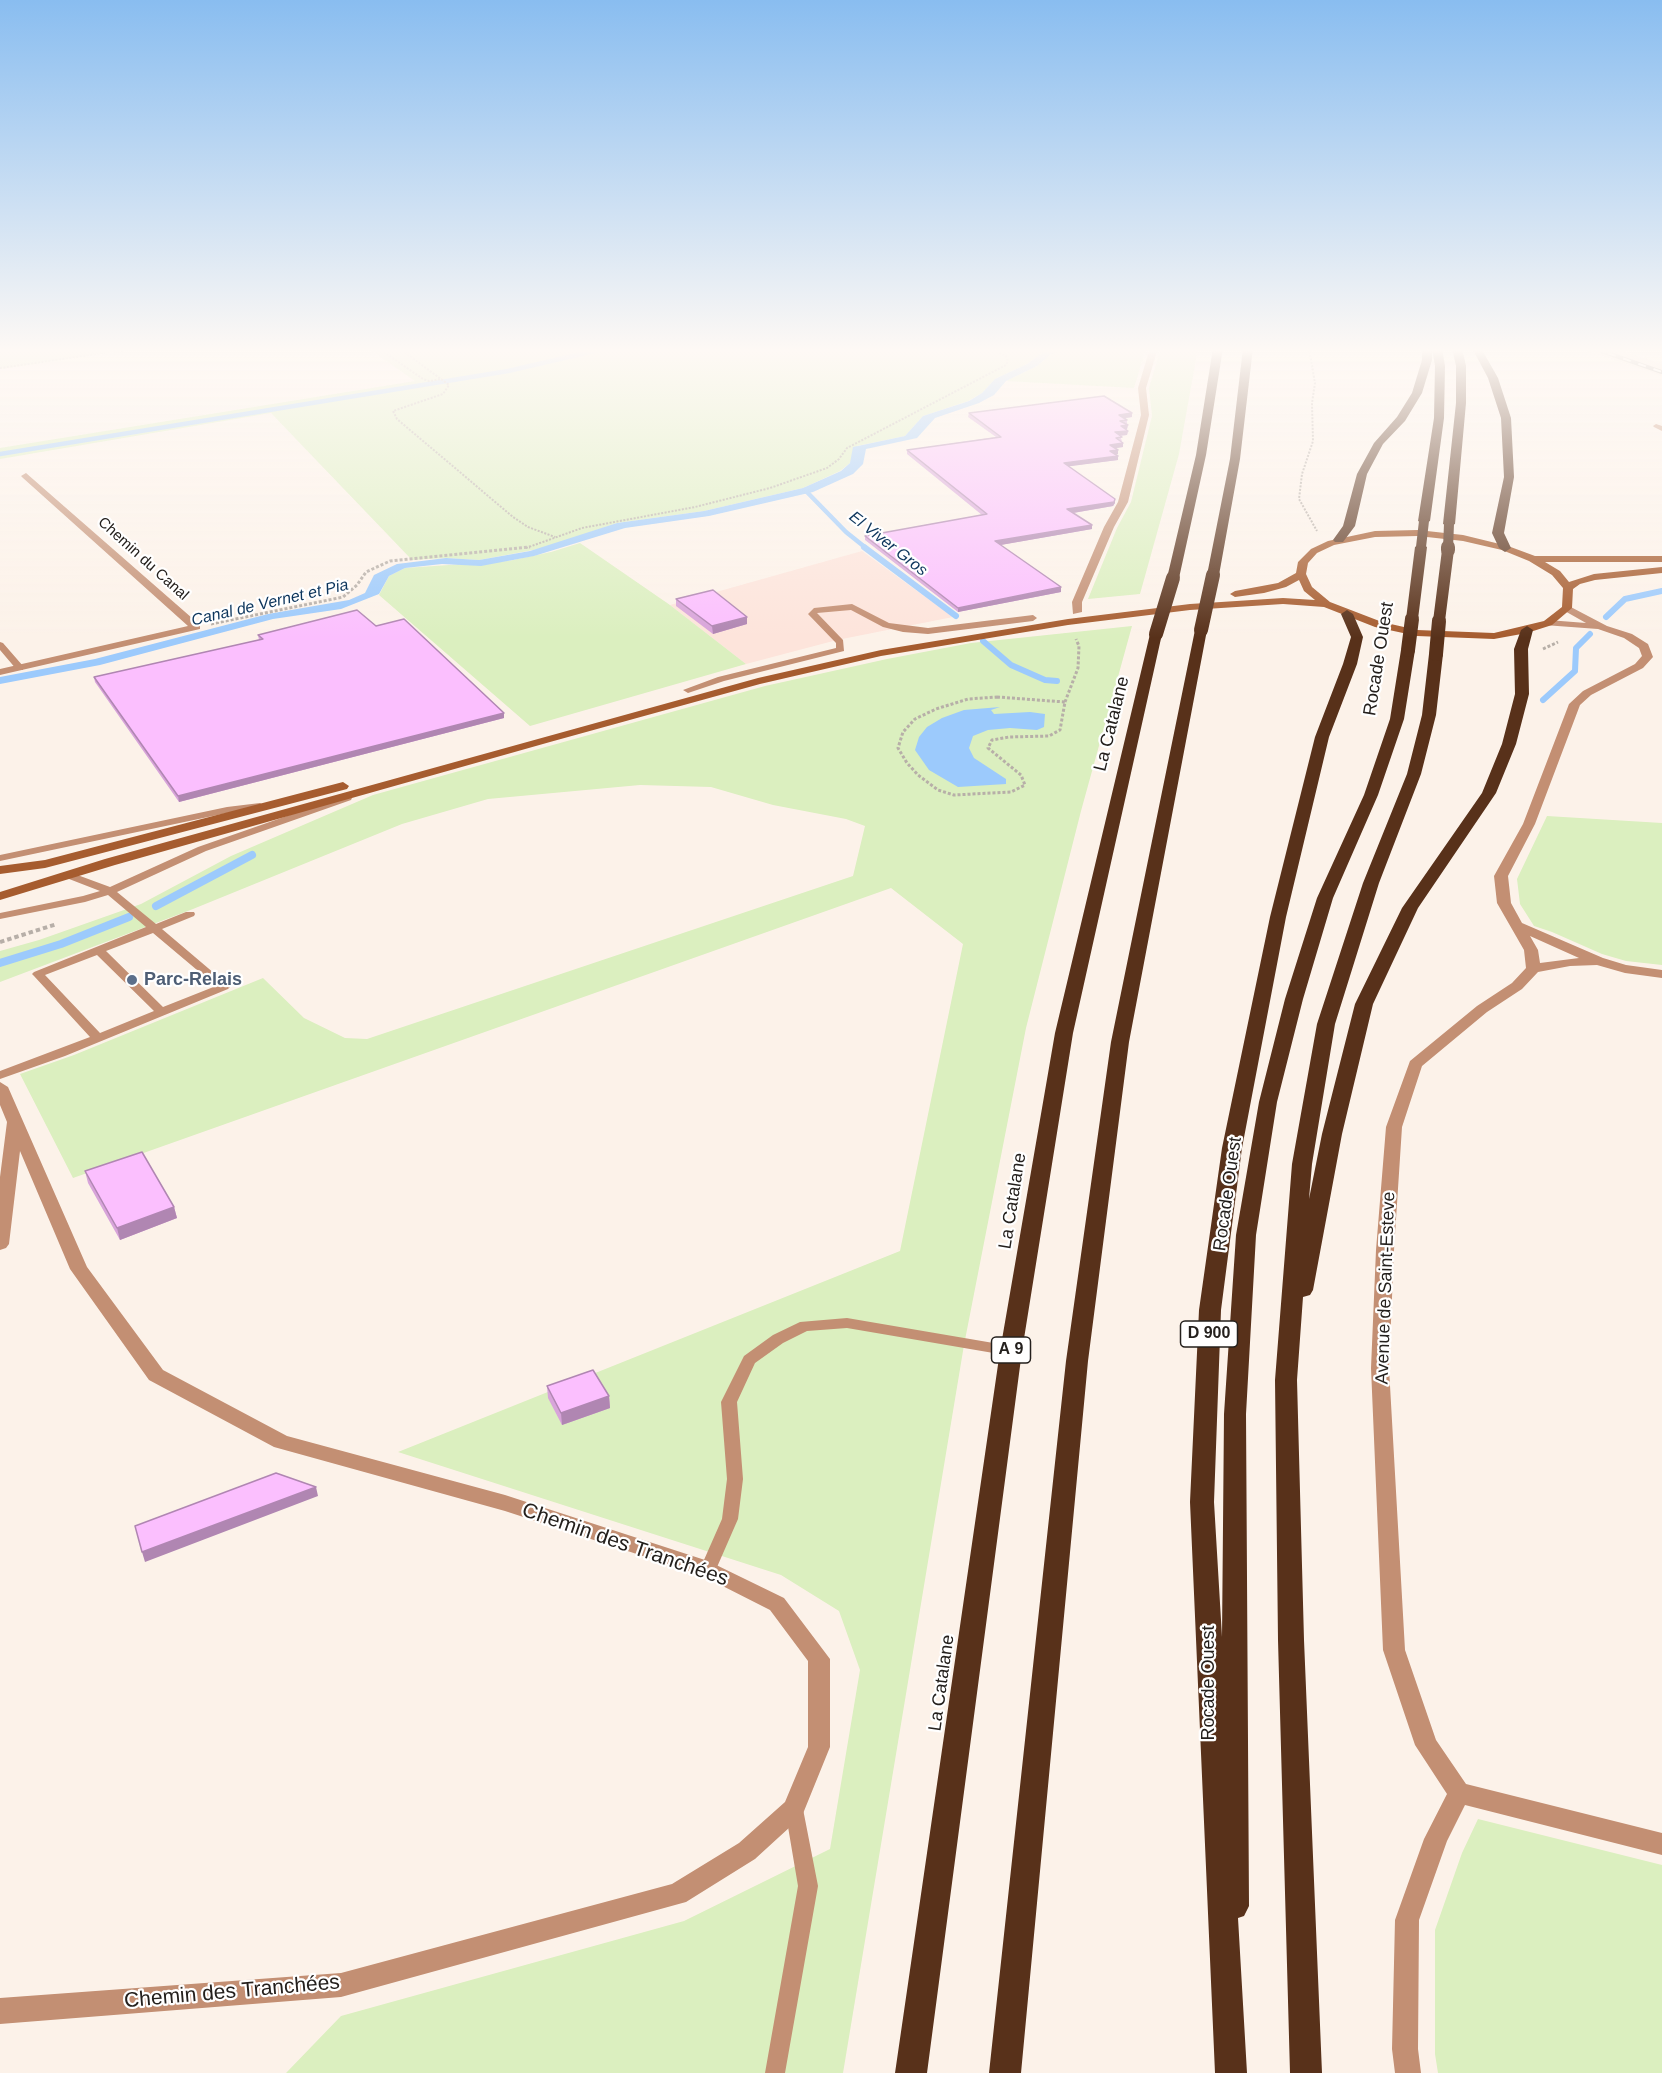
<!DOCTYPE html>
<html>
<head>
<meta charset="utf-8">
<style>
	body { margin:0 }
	canvas { display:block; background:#fcf2e9 }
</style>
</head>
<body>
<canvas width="1662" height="2073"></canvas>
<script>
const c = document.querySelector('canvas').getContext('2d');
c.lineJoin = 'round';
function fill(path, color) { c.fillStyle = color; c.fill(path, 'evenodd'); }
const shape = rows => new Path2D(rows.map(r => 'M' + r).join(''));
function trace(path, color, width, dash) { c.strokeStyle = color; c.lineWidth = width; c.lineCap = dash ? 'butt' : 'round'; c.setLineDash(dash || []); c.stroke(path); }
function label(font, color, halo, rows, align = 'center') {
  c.font = font + ' Arial,sans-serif'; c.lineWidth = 4.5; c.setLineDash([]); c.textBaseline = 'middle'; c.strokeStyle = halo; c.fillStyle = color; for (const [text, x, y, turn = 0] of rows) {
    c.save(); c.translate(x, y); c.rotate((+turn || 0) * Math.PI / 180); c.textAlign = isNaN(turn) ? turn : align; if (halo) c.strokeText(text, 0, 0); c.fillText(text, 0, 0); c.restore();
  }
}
const commercial = shape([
	[862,551,953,617,837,640,746,664,670,605]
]);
const built = shape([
	[1579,348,1613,348,1662,364,1662,376]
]);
const green = shape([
	[0,348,140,348,0,369],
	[368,348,1049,348,1027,364,995,379,982,393,968,401,923,416,905,436,857,446,850,463,840,471,803,488,704,511,617,523,544,548,479,560,446,558,412,560,271,413,0,459,0,448,415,381],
	[1064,348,1146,348,1134,388,1006,381,1037,366,1051,354],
	[1161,348,1198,348,1179,454,1140,594,1088,599,1117,528,1131,502,1152,416,1149,388],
	[580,543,670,605,746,664,530,726,379,595,389,576,405,568,508,561,551,552],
	[1132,626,1081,811,1026,1028,964,1345,843,2073,286,2073,341,2016,684,1921,830,1849,860,1670,839,1611,781,1575,398,1452,900,1251,963,944,891,888,73,1178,20,1074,74,1055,263,978,304,1018,345,1038,367,1039,853,876,865,826,846,819,773,805,711,787,640,785,488,799,402,824,193,909,0,982,0,951,39,940,141,904,231,856,373,795,765,686,887,659,971,643],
	[1547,816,1662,823,1662,965,1626,961,1602,954,1552,932,1534,926,1520,904,1517,879],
	[1478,1819,1662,1865,1662,2073,1438,2073,1435,2054,1435,1930,1462,1853]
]);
const water = shape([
	[1049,348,1064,348,1051,354,1037,366,1006,381,994,395,979,403,935,418,917,438,866,449,863,464,853,474,813,492,709,516,625,528,534,556,481,566,442,564,405,568,389,576,379,594,341,609,273,619,100,665,0,684,0,677,95,659,268,614,349,600,365,593,374,575,397,564,446,558,479,560,530,551,617,523,704,511,803,488,841,471,850,463,853,447,905,436,923,416,969,401,982,393,995,379,1027,364],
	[1000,707,991,710,994,714,1030,712,1045,714,1044,727,1037,730,1010,728,988,730,973,736,969,748,974,758,1006,779,1006,784,958,787,929,770,915,750,919,737,927,727,942,718,964,710]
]);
const streamFar2 = shape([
	[0,454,508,371,607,348],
	[805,490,846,532,866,548]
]);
const streamFar1 = shape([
	[864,547,956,616],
	[1606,617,1625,599,1662,591],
	[983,641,1011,665,1045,680,1057,681],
	[1543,700,1575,671,1576,648,1590,634]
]);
const stream = shape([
	[156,906,252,855],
	[0,963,61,944,129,917]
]);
const pathFar2 = shape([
	[378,348,423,379,429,381,442,379],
	[399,348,449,385,443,394,393,411,397,419,513,517,528,527,555,537],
	[1309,348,1315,383,1312,403,1313,441,1302,474,1299,499,1317,531],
	[0,368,137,348],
	[526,548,582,528,695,507,770,488,827,468,839,459,847,448,1006,365,1008,361,1006,356,989,348]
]);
const pathFar1 = shape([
	[211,624,343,597,357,585,366,572,390,561,530,547],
	[1543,649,1558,642],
	[997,697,1065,702,1060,730,1049,736,1009,737,992,740,988,748,1021,775,1025,785,1011,792,954,795,938,790,918,775,907,763,898,748,903,732,915,719,936,709,968,699,997,697],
	[1065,702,1078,668,1079,646,1076,639]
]);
const path = shape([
	[0,942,57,924]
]);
const lane = shape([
	[1656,424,1662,426,1662,431,1654,427,1653,426,1656,424],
	[852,604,889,623,928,628,1033,615,1037,618,1033,621,928,634,903,632,883,627,851,610,817,613,843,640,844,651,724,681,688,693,683,690,718,677,836,648,836,643,808,614,814,608,852,604],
	[0,642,3,643,23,666,23,670,17,670,0,650,0,642],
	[347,795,352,798,351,800,206,851,117,892,156,924,186,912,194,912,195,914,194,916,162,929,228,985,230,987,228,989,65,1056,0,1079,0,1071,90,1037,34,976,32,974,34,972,146,927,108,895,85,902,0,919,0,913,83,896,100,891,64,877,63,875,64,873,72,873,110,887,198,847,347,795],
	[153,933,216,986,163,1007,106,951,153,933],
	[97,955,154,1011,100,1033,45,975,97,955],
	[260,803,265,806,264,808,227,813,0,861,0,855,227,807,260,803],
	[847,1318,1011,1346,1016,1347,1018,1351,1016,1355,1011,1356,847,1328,807,1331,783,1343,755,1363,737,1402,743,1479,738,1519,714,1574,708,1576,702,1574,700,1569,722,1519,727,1479,721,1402,744,1356,773,1335,800,1322,847,1318],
	[794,1801,801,1803,803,1809,818,1886,785,2073,765,2073,798,1886,785,1809,787,1803,794,1801]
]);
const street = shape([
	[1150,348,1158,348,1146,388,1149,415,1128,502,1114,527,1082,602,1082,612,1073,614,1072,602,1104,527,1118,502,1141,415,1138,388,1150,348],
	[26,473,200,625,200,629,0,675,0,669,188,626,23,478,21,476,26,473],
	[1567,605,1607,626,1632,634,1648,644,1653,657,1643,668,1591,695,1580,705,1535,824,1508,876,1511,903,1522,923,1603,958,1626,965,1662,970,1662,978,1625,973,1597,965,1570,966,1538,972,1522,989,1487,1012,1422,1066,1402,1127,1394,1250,1389,1368,1405,1650,1436,1740,1466,1784,1662,1833,1662,1855,1465,1805,1447,1841,1419,1920,1418,2049,1421,2073,1395,2073,1392,2049,1395,1920,1424,1839,1447,1794,1415,1745,1383,1650,1371,1368,1376,1250,1386,1127,1410,1061,1477,1006,1512,983,1526,968,1524,950,1497,903,1494,876,1523,824,1569,704,1583,691,1635,664,1642,656,1639,648,1624,638,1598,629,1544,625,1544,621,1548,620,1586,623,1563,610,1562,608,1567,605],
	[1530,936,1579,958,1540,963,1538,950,1530,936],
	[0,1082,8,1087,87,1267,163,1370,287,1436,505,1495,708,1561,784,1598,830,1659,830,1747,802,1816,755,1859,686,1902,341,1997,0,2024,0,1998,341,1973,672,1884,739,1843,785,1802,808,1747,808,1661,770,1610,701,1575,505,1511,274,1447,149,1380,70,1269,20,1151,9,1244,6,1248,0,1250,0,1177,7,1122,0,1105,0,1082]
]);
const secondary = shape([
	[1418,530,1463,535,1508,546,1535,556,1662,556,1662,562,1545,562,1560,571,1569,582,1594,574,1662,567,1662,573,1595,580,1580,584,1573,589,1572,608,1552,625,1527,633,1494,639,1417,636,1375,627,1324,607,1283,604,1190,610,1068,625,881,656,760,684,550,742,115,865,0,900,0,892,105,859,758,678,881,650,1068,619,1190,604,1283,598,1315,600,1304,591,1299,580,1286,587,1264,593,1235,597,1230,594,1235,591,1278,583,1296,573,1298,562,1311,549,1328,541,1375,531,1418,530],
	[1418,536,1463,541,1502,550,1529,561,1552,575,1563,588,1562,607,1544,621,1494,633,1417,630,1382,622,1330,602,1312,587,1306,574,1308,563,1317,553,1334,545,1375,537,1418,536],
	[343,782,349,786,347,789,45,868,0,874,0,866,45,860,343,782]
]);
const highway = shape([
	[1213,348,1223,348,1206,455,1179,578,1173,582,1167,578,1196,455,1213,348],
	[1243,348,1253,348,1240,459,1219,575,1213,579,1207,575,1230,459,1243,348],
	[1422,348,1432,348,1432,360,1422,393,1405,421,1383,444,1367,474,1355,526,1343,542,1335,542,1333,540,1343,526,1357,474,1374,443,1397,417,1412,393,1422,360,1422,348],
	[1432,348,1442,348,1445,366,1444,418,1430,521,1424,524,1418,521,1434,418,1435,366,1432,348],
	[1452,348,1462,348,1466,366,1466,403,1455,524,1449,527,1443,524,1456,403,1456,366,1452,348],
	[1472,348,1481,348,1498,378,1511,418,1514,477,1504,533,1511,548,1505,552,1499,548,1492,533,1504,477,1501,418,1488,378,1472,348],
	[1421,543,1427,547,1418,619,1412,623,1406,619,1415,547,1421,543],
	[1448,546,1454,550,1445,621,1439,625,1433,621,1442,550,1448,546],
	[1347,610,1353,614,1363,637,1357,664,1329,737,1286,917,1242,1148,1221,1310,1214,1502,1222,1637,1224,1414,1236,1235,1259,1102,1285,999,1317,898,1364,795,1390,719,1401,650,1408,646,1415,650,1404,719,1378,795,1333,898,1303,999,1277,1102,1256,1235,1246,1414,1249,1906,1244,1916,1238,1918,1247,2073,1215,2073,1190,1502,1199,1310,1222,1148,1270,917,1315,737,1343,664,1351,637,1341,614,1347,610],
	[1201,626,1207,630,1129,1042,1088,1361,1021,2073,989,2073,1066,1361,1111,1042,1195,630,1201,626],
	[1527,626,1533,630,1528,649,1529,694,1516,744,1496,793,1418,908,1373,1004,1342,1134,1313,1290,1310,1295,1303,1297,1297,1380,1304,1640,1322,2073,1290,2073,1278,1640,1275,1380,1292,1164,1317,1024,1363,883,1407,774,1422,715,1429,654,1436,650,1443,654,1436,715,1421,774,1379,883,1335,1024,1312,1164,1309,1199,1322,1134,1355,1004,1402,908,1482,793,1502,744,1515,694,1514,649,1521,630,1527,626],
	[1156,630,1162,634,1073,1033,1022,1351,927,2073,895,2073,1000,1351,1055,1033,1150,634,1156,630]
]);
const rail = shape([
	[1593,348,1662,372]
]);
const highwayBridgeFar1 = shape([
	[1421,547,1424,521],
	[1448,548,1449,524]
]);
const highwayBridge = shape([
	[1448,550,1448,547],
	[1201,630,1213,575],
	[1156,634,1173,578],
	[1408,650,1412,619],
	[1436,654,1439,621]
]);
const wall = shape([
	[969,413,1132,417,1125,418,1127,420,1127,424,1125,424,1128,425,1127,429,1126,429,1128,431,1127,435,1120,436,1122,441,1121,442,1123,443,1123,447,1115,448,1118,454,1115,454,1118,456,1118,460,1069,466,1115,503,1113,506,1073,513,1092,529,1000,545,1061,592,958,612,865,540,865,536,982,515,907,454,907,450,996,437,968,417],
	[676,599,747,624,713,634,676,606],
	[376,626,504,718,179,802,95,682,94,677,259,640,258,635],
	[85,1171,174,1207,177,1218,120,1240,88,1183],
	[547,1386,609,1396,610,1408,562,1425,548,1398]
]);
const shadedWall = shape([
	[1132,413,1132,417,1119,419,1119,415],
	[1128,425,1127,429,1120,430,1121,426],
	[1128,431,1127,435,1115,436,1115,432],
	[1123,443,1123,447,1110,449,1110,445],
	[1118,450,1118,454,1110,455,1110,451],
	[1118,456,1118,460,1064,467,1064,463],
	[1115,499,1115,503,1113,506,1067,514,1067,509],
	[1092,525,1092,529,995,546,995,541],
	[1061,587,1061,592,958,612,958,608],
	[747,617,747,624,713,634,712,626],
	[504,713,504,718,179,802,178,796],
	[174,1207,177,1218,120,1240,117,1228],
	[609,1396,610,1408,562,1425,561,1413],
	[316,1487,318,1496,145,1562,142,1552]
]);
const building = shape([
	[1104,396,1132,413,1119,415,1127,420,1120,421,1128,425,1121,426,1128,431,1115,432,1122,437,1116,438,1123,443,1110,445,1118,450,1110,451,1118,456,1064,463,1115,499,1114,502,1067,509,1092,525,995,541,1061,587,958,608,865,536,987,514,907,450,1001,437,969,413,1104,396],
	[713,590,747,617,712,626,676,599,713,590],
	[357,610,376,626,404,619,504,713,178,796,94,677,263,639,258,635,357,610],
	[142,1152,174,1207,117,1228,85,1171,142,1152],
	[593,1370,609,1396,561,1413,547,1386,593,1370],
	[276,1473,316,1487,142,1552,135,1526,276,1473]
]);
const markers = [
	[132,980,6,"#5c6f8a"]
];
const farStreetnames = [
	["Chemin du Canal",143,559,42]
];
const farWaternames = [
	["El Viver Gros",888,544,38],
	["Canal de Vernet et Pia",270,603,-13]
];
const shields = [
	[1209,1334,57],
	[1011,1350,39]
];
const shieldNames = [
	["D 900",1209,1334],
	["A 9",1011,1350]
];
const streetNames = [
	["Rocade Ouest",1379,659,-81],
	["La Catalane",1112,724,-76],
	["Rocade Ouest",1228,1194,-82],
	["La Catalane",1013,1201,-81],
	["Avenue de Saint-Esteve",1386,1288,-88],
	["La Catalane",942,1683,-82],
	["Rocade Ouest",1209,1683,-90]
];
const serviceNames = [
	["Parc-Relais",144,980]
];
const nearStreetnames = [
	["Chemin des Tranchées",625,1545,19],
	["Chemin des Tranchées",232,1992,-5]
];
fill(commercial, '#fde4db');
fill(built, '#f5e5d7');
fill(green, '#dbefbf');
fill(water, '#9ccafc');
trace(streamFar2, '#9ccafc', 4.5);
trace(streamFar1, '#9ccafc', 6);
trace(stream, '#9ccafc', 8);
trace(pathFar2, '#b7afa8', 2, [2, 1.5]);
trace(pathFar1, '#b7afa8', 3, [3, 2]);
trace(path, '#b7afa8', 4, [4.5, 3]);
fill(lane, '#c38f73');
fill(street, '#c38f73');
fill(secondary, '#a65c2f');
fill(highway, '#58311a');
trace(rail, '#746e68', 4);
trace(rail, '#fff', 2, [8]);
trace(highwayBridgeFar1, '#58311a', 10);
trace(highwayBridge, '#58311a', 14);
fill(wall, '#d8a4da');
fill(shadedWall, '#b086b2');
fill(building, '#fbbffe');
trace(building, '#b086b2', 1.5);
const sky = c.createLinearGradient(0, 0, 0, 638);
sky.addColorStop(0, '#89bdf0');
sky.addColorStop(0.55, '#fef9f5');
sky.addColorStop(1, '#fef9f500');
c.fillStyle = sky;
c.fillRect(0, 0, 1662, 638);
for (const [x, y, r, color] of markers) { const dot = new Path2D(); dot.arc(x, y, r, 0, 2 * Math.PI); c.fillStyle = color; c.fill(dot); trace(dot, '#fff', 2); }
label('15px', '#24201d', '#fff', farStreetnames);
label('italic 16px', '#0c355c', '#fff', farWaternames);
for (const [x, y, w] of shields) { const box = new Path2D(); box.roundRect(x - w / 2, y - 13, w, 26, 4.5); c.fillStyle = '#fff'; c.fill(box); trace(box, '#24201d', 1.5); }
label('bold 16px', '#24201d', null, shieldNames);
label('18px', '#24201d', '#fff', streetNames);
label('bold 18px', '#4e5e75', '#fff', serviceNames, 'left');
label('21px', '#24201d', '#fff', nearStreetnames);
</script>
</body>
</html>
